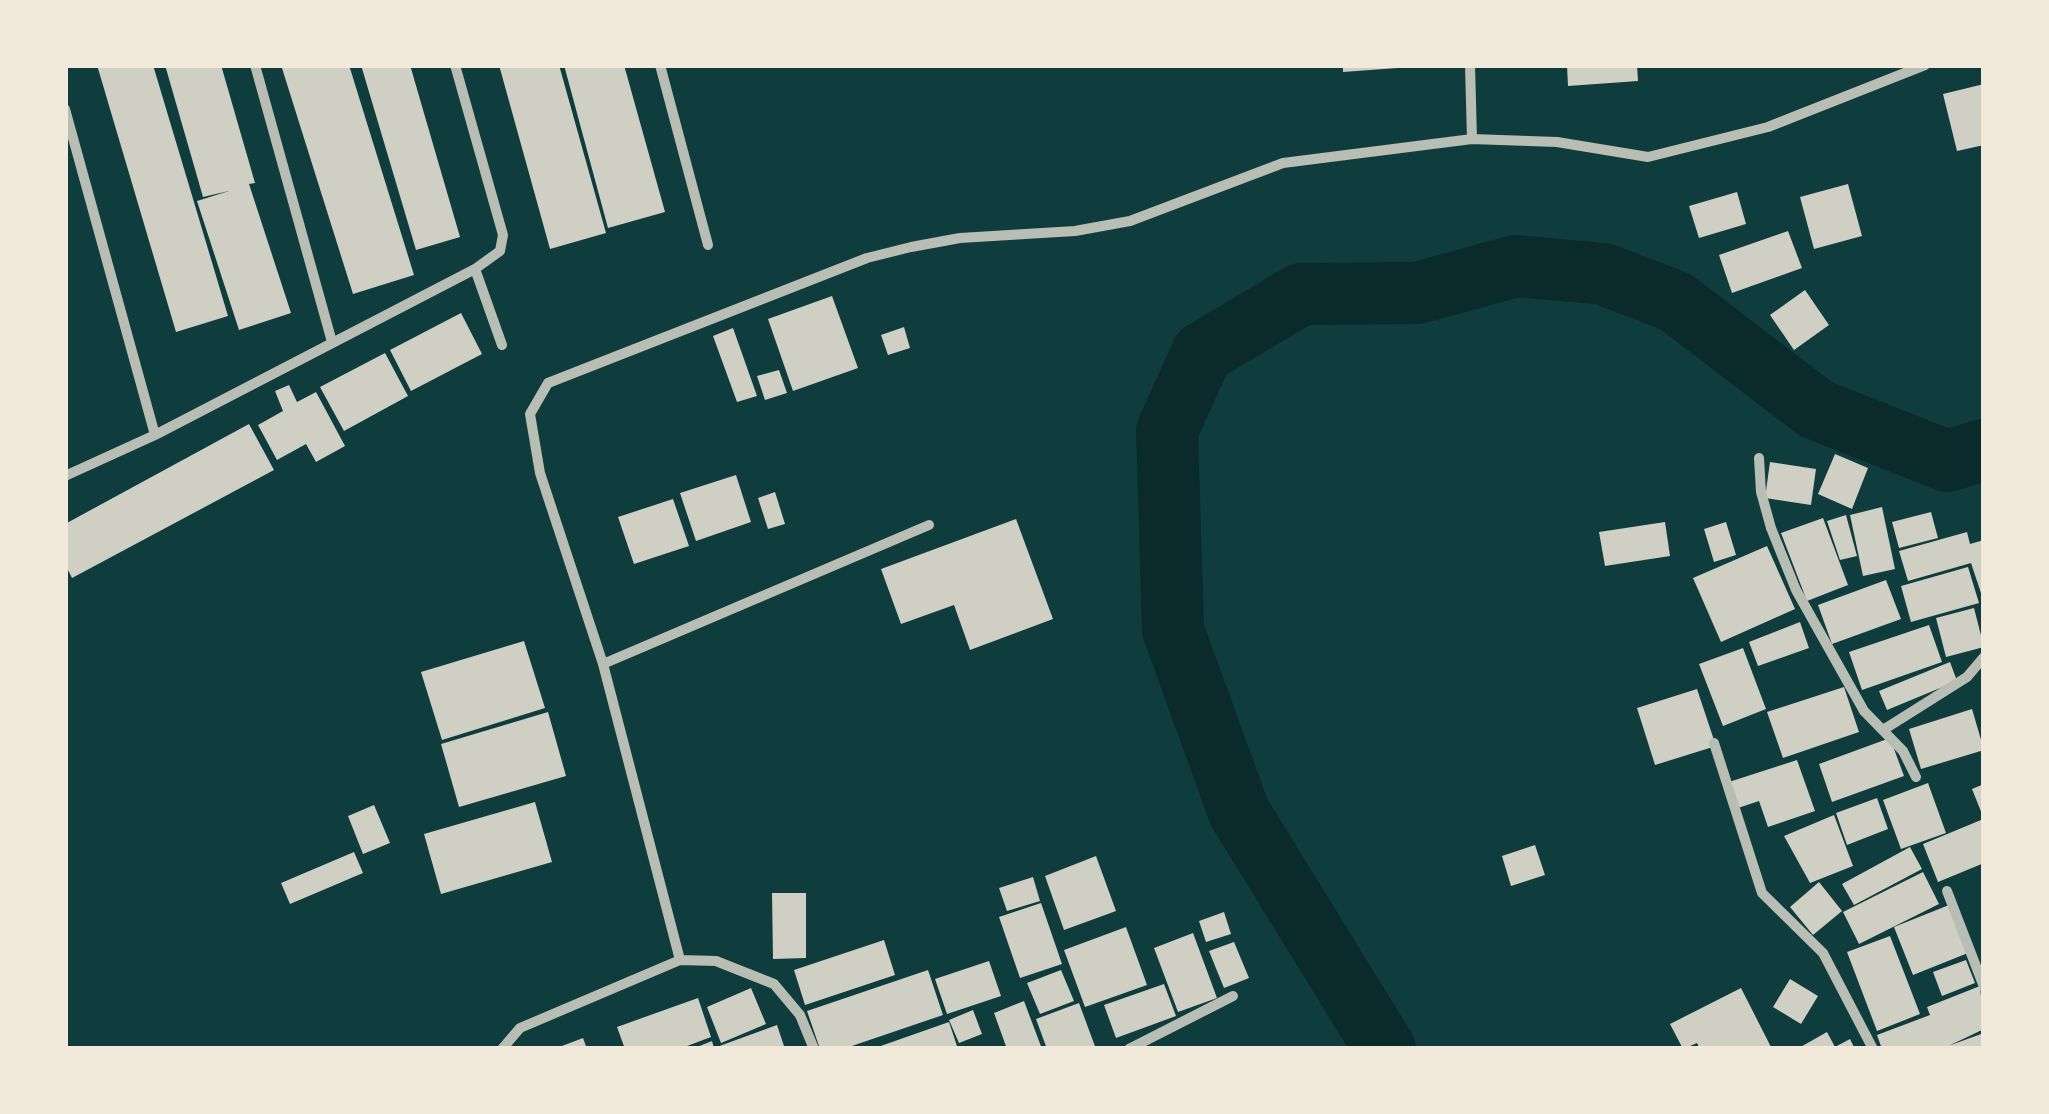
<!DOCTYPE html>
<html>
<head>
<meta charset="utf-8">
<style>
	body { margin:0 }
	#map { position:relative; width:2049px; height:1114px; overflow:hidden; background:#0f3d3e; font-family:Bitter,serif }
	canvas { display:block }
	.frame { position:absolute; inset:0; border:68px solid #f1e9da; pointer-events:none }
</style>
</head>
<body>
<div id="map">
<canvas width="2049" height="1114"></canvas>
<div class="frame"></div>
</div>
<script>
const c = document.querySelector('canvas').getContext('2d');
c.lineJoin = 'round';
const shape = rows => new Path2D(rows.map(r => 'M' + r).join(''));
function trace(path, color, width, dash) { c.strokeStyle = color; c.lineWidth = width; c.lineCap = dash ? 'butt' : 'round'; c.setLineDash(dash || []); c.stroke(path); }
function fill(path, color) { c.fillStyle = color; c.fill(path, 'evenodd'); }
const river = shape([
	[1385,1049,1239,812,1173,630,1167,431,1202,353,1301,294,1417,293,1516,266,1604,274,1676,302,1816,409,1947,461,1984,450]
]);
const building = shape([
	[97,65,153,65,228,316,176,332],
	[165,65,221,65,255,183,249,184,291,313,239,330,197,201,229,191,203,197],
	[281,65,349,65,414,275,353,294],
	[361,65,410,65,460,237,416,250],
	[499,65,559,65,606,233,550,249],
	[564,65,624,65,665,212,608,228],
	[1343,65,1397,65,1397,68,1343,72],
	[1567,65,1637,65,1638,81,1568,86],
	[1984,84,1984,145,1957,151,1943,94],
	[1848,184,1862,236,1814,249,1800,197],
	[1737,192,1746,224,1699,238,1689,206],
	[1788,231,1802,268,1732,293,1719,255],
	[1805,290,1829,325,1794,350,1770,315],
	[832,296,858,368,793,391,768,319],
	[461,313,482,354,411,391,390,350],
	[904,327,910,348,888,355,881,335],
	[733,328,757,396,737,402,713,336],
	[385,353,408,396,344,431,320,387],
	[779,370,787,393,765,400,757,376],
	[289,385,297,402,316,392,345,446,316,462,306,444,277,460,258,425,283,411,275,391],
	[249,424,274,470,72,578,65,564,65,524],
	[1835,454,1868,468,1852,509,1818,494],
	[1770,462,1816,469,1811,505,1765,498],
	[736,475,751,522,696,541,680,493],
	[775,492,785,524,768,529,758,498],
	[673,499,689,546,634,564,618,517],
	[1882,507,1895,569,1863,576,1850,515],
	[1931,512,1938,538,1899,548,1892,522],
	[1846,515,1857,556,1840,560,1827,521],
	[1823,518,1848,585,1807,601,1781,533],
	[1016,519,1053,619,970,650,954,605,901,624,881,569],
	[1665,522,1670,556,1605,566,1599,532],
	[1726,522,1736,555,1714,562,1704,529],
	[1967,532,1970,544,1984,540,1984,602,1971,563,1908,581,1899,551],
	[1767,546,1795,609,1721,642,1693,578],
	[1968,567,1979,603,1911,622,1901,586],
	[1886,580,1901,619,1832,644,1818,605],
	[1974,608,1984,647,1946,657,1936,618],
	[1800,622,1809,648,1758,666,1749,642],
	[1929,625,1942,662,1862,690,1849,652],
	[524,641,545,708,442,740,421,672],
	[1743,648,1766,709,1723,726,1699,664],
	[1950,662,1957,681,1887,710,1879,691],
	[1844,687,1859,732,1783,758,1767,712],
	[1697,689,1716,746,1655,765,1637,708],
	[1972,709,1984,750,1921,769,1909,729],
	[548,712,566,776,459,807,441,744],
	[1890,738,1904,776,1832,802,1819,764],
	[1797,760,1815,811,1768,827,1759,801,1738,808,1729,782],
	[1928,783,1946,833,1901,849,1883,800],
	[1984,784,1984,819,1972,789],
	[1877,798,1888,829,1847,845,1836,813],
	[535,802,552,862,441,894,424,834],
	[374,805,390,843,363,854,348,816],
	[1834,815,1853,866,1810,883,1784,836],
	[1981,820,1984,863,1938,882,1923,844],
	[1535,845,1545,875,1511,886,1502,856],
	[1910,847,1922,869,1854,905,1842,884],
	[354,852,363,873,290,904,281,883],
	[1096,856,1116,911,1064,930,1045,876],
	[1923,872,1939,904,1859,944,1843,912],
	[1033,877,1040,901,1007,911,999,888],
	[1819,882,1842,911,1813,935,1790,907],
	[772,893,806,893,806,958,773,959],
	[1041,903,1062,964,1020,978,999,917],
	[1949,905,1968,953,1913,975,1894,927],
	[1224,912,1231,934,1206,942,1199,921],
	[1126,927,1147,985,1085,1007,1064,950],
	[1193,933,1217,998,1178,1012,1154,948],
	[1890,936,1920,1014,1877,1031,1847,952],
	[884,940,895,975,805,1005,794,970],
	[1234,942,1249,978,1224,988,1209,951],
	[1966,960,1975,983,1942,996,1933,972],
	[989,961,1001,996,947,1014,935,979],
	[928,970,943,1015,843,1049,820,1049,807,1011],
	[1061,970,1074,1001,1040,1014,1027,983],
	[1790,979,1818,996,1801,1024,1773,1007],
	[1164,984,1176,1016,1116,1038,1104,1005],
	[1980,986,1984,1029,1942,1049,1882,1049,1877,1035,1930,1015,1927,1007],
	[751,988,766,1024,721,1043,707,1007],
	[1741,988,1772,1049,1700,1049,1697,1043,1683,1049,1670,1024],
	[698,998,711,1037,679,1049,625,1049,617,1027],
	[1024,1001,1042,1049,1007,1049,994,1013],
	[1079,1003,1096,1049,1047,1049,1036,1019],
	[973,1010,982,1034,959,1043,949,1020],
	[949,1022,958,1049,875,1049,875,1048],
	[777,1025,785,1049,692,1049,712,1041,714,1048],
	[1827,1032,1835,1047,1850,1039,1855,1049,1797,1049],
	[1984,1033,1984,1049,1949,1049,1948,1046],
	[583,1038,587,1049,554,1049]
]);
const minor = shape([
	[255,65,332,342],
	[660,65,708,245],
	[1470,65,1472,139],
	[65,109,155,435],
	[475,269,502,345],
	[1759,458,1761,492,1771,528,1796,590,1864,711,1903,751,1916,777],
	[65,476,155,435,475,269,500,251,503,235,455,65],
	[603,664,929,525],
	[1883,730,1967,677,1984,657],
	[1714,743,1762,893,1823,953,1873,1049],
	[1947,891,1984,987],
	[680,960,716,961,774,984,800,1015,814,1049],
	[502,1049,520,1028,680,960,603,664,540,473,530,414,548,383,867,258,911,247,960,238,1075,231,1130,221,1283,163,1472,139,1557,142,1648,157,1768,127,1925,65],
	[1129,1049,1233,996]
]);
trace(river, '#0a2a2b', 62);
fill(building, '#cfcfc3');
trace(minor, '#b8beb3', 10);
</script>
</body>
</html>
